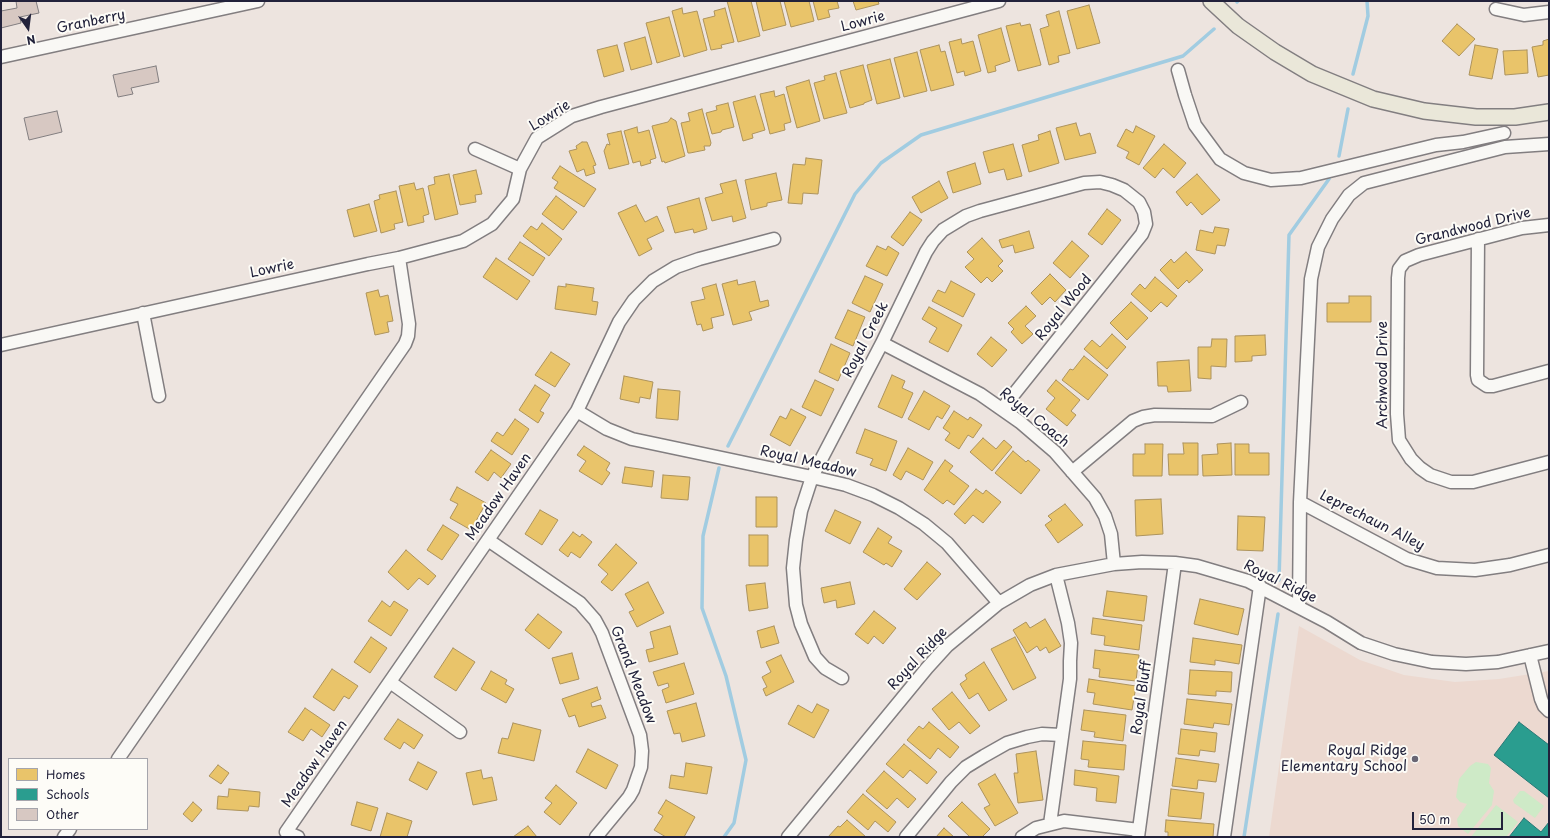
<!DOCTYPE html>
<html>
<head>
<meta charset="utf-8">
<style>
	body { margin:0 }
	#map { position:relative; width:1550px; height:838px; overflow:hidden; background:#ede4df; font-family:"Playpen Sans",sans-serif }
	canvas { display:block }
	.frame { position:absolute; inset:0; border:2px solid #22223b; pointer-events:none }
	.legend { position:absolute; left:8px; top:758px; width:140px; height:72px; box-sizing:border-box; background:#fdfcf7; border:1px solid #a5a5ac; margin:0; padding:5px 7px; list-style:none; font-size:12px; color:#22223b }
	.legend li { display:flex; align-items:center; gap:8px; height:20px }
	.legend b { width:20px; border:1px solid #a5a5ac }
	.north { position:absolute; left:8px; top:8px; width:40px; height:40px; -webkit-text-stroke:3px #fdfcf7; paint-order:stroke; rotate:166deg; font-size:11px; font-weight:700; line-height:16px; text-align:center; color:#22223b }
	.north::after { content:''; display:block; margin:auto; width:14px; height:18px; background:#22223b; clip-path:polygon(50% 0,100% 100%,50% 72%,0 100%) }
	.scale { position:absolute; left:1412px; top:812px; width:91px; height:18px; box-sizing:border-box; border:2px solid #22223b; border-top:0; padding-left:5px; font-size:12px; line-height:14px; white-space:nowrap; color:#22223b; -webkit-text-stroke:3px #fdfcf7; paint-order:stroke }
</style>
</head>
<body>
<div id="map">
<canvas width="1550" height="838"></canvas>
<div class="frame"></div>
<ul class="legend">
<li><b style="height:11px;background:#e9c46a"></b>Homes</li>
<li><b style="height:11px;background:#2a9d8f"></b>Schools</li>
<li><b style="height:11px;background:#d7c8c2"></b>Other</li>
</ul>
<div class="north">N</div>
<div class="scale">50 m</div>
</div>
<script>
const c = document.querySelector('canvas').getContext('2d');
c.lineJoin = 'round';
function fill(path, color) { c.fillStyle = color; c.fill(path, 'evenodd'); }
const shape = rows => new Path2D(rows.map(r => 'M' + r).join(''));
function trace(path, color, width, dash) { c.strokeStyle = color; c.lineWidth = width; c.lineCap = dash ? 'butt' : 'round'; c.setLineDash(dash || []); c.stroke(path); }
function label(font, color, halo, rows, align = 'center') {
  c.font = font + ' "Playpen Sans",sans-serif'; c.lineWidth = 4; c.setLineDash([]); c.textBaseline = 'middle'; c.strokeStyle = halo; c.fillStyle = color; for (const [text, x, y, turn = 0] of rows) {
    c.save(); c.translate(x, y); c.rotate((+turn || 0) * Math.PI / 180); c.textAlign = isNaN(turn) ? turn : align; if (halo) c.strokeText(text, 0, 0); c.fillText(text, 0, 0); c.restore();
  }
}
const built = shape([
	[1299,626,1360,660,1404,675,1455,682,1499,679,1549,671,1549,837,1269,837]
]);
const green = shape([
	[1476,762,1488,764,1491,768,1489,783,1494,791,1492,805,1468,834,1458,826,1457,819,1467,804,1460,802,1456,797,1459,779,1470,766],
	[1520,791,1524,791,1544,806,1535,818,1514,803,1513,800],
	[1496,805,1518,822,1506,837,1471,837]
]);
const homes = shape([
	[727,1,751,1,760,36,738,42,727,1],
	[756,1,780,1,786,25,763,31,756,1],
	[784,1,809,1,814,21,791,27,784,1],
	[813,1,837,1,839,8,828,10,830,17,818,20,813,1],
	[853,1,878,1,879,4,856,10,853,1],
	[1089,5,1100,43,1077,49,1067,11,1089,5],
	[682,8,683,14,697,11,707,50,684,57,672,11,682,8],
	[725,8,734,42,721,45,722,48,711,50,703,19,715,16,714,11,725,8],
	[1059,11,1070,53,1058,56,1059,62,1049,65,1040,29,1049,26,1046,15,1059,11],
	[669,17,680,56,657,63,646,23,669,17],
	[1020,23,1021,26,1030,24,1041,65,1018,71,1006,26,1020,23],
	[1457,24,1475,39,1459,56,1442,41,1457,24],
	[1001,28,1010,61,995,66,996,71,988,73,978,35,1001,28],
	[645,37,652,64,631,70,624,43,645,37],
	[961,39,962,44,973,41,981,71,965,76,964,71,957,73,949,42,961,39],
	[1549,39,1549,75,1538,77,1532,47,1543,45,1543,41,1549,39],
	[617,45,624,71,604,77,597,50,617,45],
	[939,45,941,52,945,51,954,85,931,91,920,50,939,45],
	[1475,45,1498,49,1492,79,1469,75,1475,45],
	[1527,50,1528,73,1505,75,1503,51,1527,50],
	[917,52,927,91,904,97,894,58,917,52],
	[890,59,900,98,877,104,867,65,890,59],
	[863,65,872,100,864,103,864,104,850,108,840,71,863,65],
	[836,73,847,113,824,119,814,83,825,80,824,76,836,73],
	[809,80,820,121,797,128,786,87,809,80],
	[774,91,775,97,784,94,791,122,784,124,785,130,770,134,760,94,774,91],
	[755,96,765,130,752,134,753,138,743,141,733,102,755,96],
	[728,103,734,127,722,130,721,132,712,134,706,113,717,110,716,106,728,103],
	[702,109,711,143,710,146,704,146,705,150,690,153,688,153,681,123,690,121,688,113,702,109],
	[671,118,676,121,685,156,665,163,664,161,662,162,652,126,668,122,671,118],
	[1076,123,1080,136,1090,133,1096,153,1065,160,1056,128,1076,123],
	[1136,126,1155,136,1139,165,1126,158,1129,152,1117,146,1126,129,1133,133,1136,126],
	[637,127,638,133,649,130,656,158,650,160,651,163,641,166,640,161,633,163,624,131,637,127],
	[621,131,629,164,609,169,604,151,607,144,610,145,607,134,621,131],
	[1050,131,1059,163,1029,172,1022,145,1039,140,1038,135,1050,131],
	[582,142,587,142,596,165,593,166,595,173,586,176,584,169,577,172,569,151,577,149,576,146,582,142],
	[1013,144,1022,176,1007,180,1004,169,989,173,983,152,1013,144],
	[1164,144,1186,163,1174,178,1163,168,1155,178,1143,168,1164,144],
	[806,158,822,160,818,194,803,193,802,204,788,203,793,164,805,165,806,158],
	[975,163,981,184,953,193,947,172,975,163],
	[560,166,596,189,584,207,554,188,558,182,552,178,560,166],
	[476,170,482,194,475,195,476,202,460,205,453,175,476,170],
	[776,173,782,200,767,203,767,206,751,210,745,180,776,173],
	[449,174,458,214,435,220,428,186,435,184,434,177,449,174],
	[1197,174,1220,200,1202,215,1191,202,1187,206,1176,192,1197,174],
	[736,180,746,218,733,222,732,216,712,221,705,198,723,193,720,184,736,180],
	[939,181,948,198,921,213,912,197,939,181],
	[414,183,416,190,423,188,429,214,423,216,424,222,408,226,399,186,414,183],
	[396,191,403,222,394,224,395,229,381,233,374,201,380,199,379,195,396,191],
	[556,196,577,212,563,230,542,214,556,196],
	[699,198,707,229,694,233,693,229,675,233,667,207,699,198],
	[369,204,377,231,354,237,347,210,369,204],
	[636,205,645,222,657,216,664,231,647,239,652,249,639,256,618,213,636,205],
	[1107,209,1121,220,1102,245,1088,234,1107,209],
	[910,212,922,220,903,246,891,237,910,212],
	[542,223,562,239,549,256,523,236,531,226,537,230,542,223],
	[1215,227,1229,229,1225,246,1217,245,1215,254,1196,250,1200,230,1213,233,1215,227],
	[1029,231,1034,248,1015,253,1013,245,1002,248,999,240,1029,231],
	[982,238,1003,261,998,266,1003,271,992,282,987,277,981,283,965,267,974,259,967,252,982,238],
	[1072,241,1089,256,1070,278,1053,263,1072,241],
	[520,242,545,258,533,276,508,259,520,242],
	[877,246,886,250,888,246,899,253,887,276,866,266,877,246],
	[1186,252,1203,270,1189,283,1187,280,1178,289,1160,270,1171,259,1174,263,1186,252],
	[496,258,530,281,517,300,483,277,496,258],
	[1050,274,1066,290,1055,302,1050,297,1042,305,1031,293,1050,274],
	[865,276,883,284,870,312,852,303,865,276],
	[1155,277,1177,296,1167,307,1161,302,1151,312,1131,294,1140,284,1145,289,1155,277],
	[737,280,738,285,755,281,760,302,768,300,769,306,749,312,752,320,733,325,722,284,737,280],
	[951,281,975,294,963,317,932,301,938,290,945,293,951,281],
	[566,284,594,288,592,301,598,302,596,315,555,309,558,286,566,287,566,284],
	[716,284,724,315,711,318,713,328,703,331,701,324,697,325,691,302,705,299,702,288,716,284],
	[378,290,380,297,388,295,393,321,387,322,389,332,375,335,366,293,378,290],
	[1349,296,1371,296,1371,322,1327,322,1327,303,1349,303,1349,296],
	[1131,302,1148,318,1127,340,1110,323,1131,302],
	[1026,306,1036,316,1025,326,1033,334,1022,344,1011,332,1014,329,1008,323,1026,306],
	[929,307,962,325,948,352,929,342,937,328,922,319,929,307],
	[848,310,865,317,853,346,835,338,848,310],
	[1112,334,1126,347,1107,369,1084,349,1092,340,1100,347,1112,334],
	[1265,335,1266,355,1252,356,1252,361,1235,362,1235,336,1265,335],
	[991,337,1007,350,992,367,977,354,991,337],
	[1212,339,1227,339,1226,367,1211,366,1211,379,1198,378,1198,347,1211,347,1212,339],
	[831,344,850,353,838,381,819,372,831,344],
	[551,352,570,364,555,387,535,375,551,352],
	[1084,356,1108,375,1088,400,1062,380,1070,369,1073,370,1084,356],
	[1189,360,1191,391,1168,392,1167,386,1158,386,1157,362,1189,360],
	[892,375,905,381,902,388,913,393,902,418,878,407,892,375],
	[624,376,653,382,650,399,640,397,639,403,620,399,624,376],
	[815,380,834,389,821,416,802,407,815,380],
	[1056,380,1080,400,1071,411,1076,415,1067,426,1046,409,1055,398,1047,391,1056,380],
	[535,385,550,395,540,411,544,413,538,423,519,410,535,385],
	[658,389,680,391,678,420,656,418,658,389],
	[924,391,950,406,942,419,937,416,929,430,908,419,924,391],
	[791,409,806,417,790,446,770,435,780,416,786,419,791,409],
	[954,411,968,420,970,417,982,425,973,438,968,435,959,449,945,440,950,433,943,428,954,411],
	[515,419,529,429,512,455,491,441,497,432,503,436,515,419],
	[865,429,897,441,886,471,870,465,873,459,856,453,865,429],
	[983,438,996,449,1004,440,1012,447,992,471,970,452,983,438],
	[1183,443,1198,443,1198,475,1169,475,1168,454,1184,454,1183,443],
	[1231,443,1232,475,1203,476,1202,455,1218,454,1217,444,1231,443],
	[1145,444,1163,444,1162,476,1133,476,1133,454,1145,454,1145,444],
	[1235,444,1249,444,1249,453,1269,453,1269,475,1235,475,1235,444],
	[584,446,610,463,606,470,610,473,602,485,579,471,586,461,577,455,584,446],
	[908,448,933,462,923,480,906,471,901,480,893,475,908,448],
	[491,450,511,464,501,478,494,472,488,481,475,472,491,450],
	[1013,451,1026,462,1028,460,1040,470,1021,494,995,473,1013,451],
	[945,460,953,466,949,471,969,486,954,505,947,500,943,504,924,490,945,460],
	[625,467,654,471,652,487,622,483,625,467],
	[663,475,690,477,688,500,661,498,663,475],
	[457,487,486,503,471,530,450,518,458,504,450,500,457,487],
	[976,489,983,494,986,490,1001,502,983,523,973,515,965,524,954,514,976,489],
	[756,497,777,497,777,527,756,527,756,497],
	[1161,499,1163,534,1136,536,1135,500,1161,499],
	[1065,504,1083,525,1058,543,1045,525,1052,520,1048,516,1065,504],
	[540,510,558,520,542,545,525,534,540,510],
	[835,510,861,522,850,544,825,531,835,510],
	[1238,516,1265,517,1263,551,1237,550,1238,516],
	[443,525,459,535,442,560,427,550,443,525],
	[878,528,892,537,888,543,902,551,892,567,886,563,884,565,863,552,878,528],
	[573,532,580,537,582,534,592,542,580,558,571,552,568,557,559,550,573,532],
	[749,535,768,535,768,566,749,566,749,535],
	[616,544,637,563,612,591,601,582,608,574,598,565,616,544],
	[406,550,436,576,428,585,419,578,408,590,388,572,406,550],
	[927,562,941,574,917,600,904,589,927,562],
	[648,582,664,613,637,627,629,612,634,610,625,594,648,582],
	[850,582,855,604,837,608,836,600,824,603,821,588,850,582],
	[765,583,768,608,749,611,746,585,765,583],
	[1107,591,1147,596,1144,621,1103,616,1107,591],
	[1200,599,1244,609,1238,635,1194,624,1200,599],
	[382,601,390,607,394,601,408,610,391,636,368,621,382,601],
	[874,611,896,628,883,644,874,636,868,644,855,634,874,611],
	[538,614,562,632,549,649,525,630,538,614],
	[1093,618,1142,625,1139,650,1104,645,1105,636,1091,634,1093,618],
	[1045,619,1061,646,1049,653,1046,647,1040,651,1037,646,1027,653,1013,630,1026,622,1030,628,1045,619],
	[670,626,678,654,649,662,646,650,654,648,650,632,670,626],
	[774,626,779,643,761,648,757,631,774,626],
	[371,637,387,648,370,673,354,662,371,637],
	[1015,637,1036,678,1013,690,991,649,1015,637],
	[1193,638,1242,645,1239,664,1215,660,1215,665,1190,662,1193,638],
	[453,648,475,662,456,691,434,677,453,648],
	[1095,650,1139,655,1136,681,1099,677,1100,669,1093,668,1095,650],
	[572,653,579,679,560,684,552,658,572,653],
	[781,655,794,682,766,696,763,689,767,687,762,677,771,672,766,662,781,655],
	[984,662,1007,700,989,711,978,693,969,699,960,684,967,679,965,675,984,662],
	[684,663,694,694,666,703,662,690,669,687,668,683,658,686,653,672,684,663],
	[332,669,358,686,349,699,344,696,334,711,313,697,332,669],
	[1190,670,1232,672,1231,692,1216,691,1216,696,1188,694,1190,670],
	[491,671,507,680,505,684,514,689,506,703,481,689,491,671],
	[1089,679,1136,686,1132,710,1093,704,1095,693,1087,692,1089,679],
	[597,687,601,699,591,703,592,707,601,705,606,718,579,727,575,715,569,717,562,699,597,687],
	[952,692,980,726,970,734,959,722,949,730,932,709,952,692],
	[1187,699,1232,704,1229,725,1214,723,1213,728,1184,724,1187,699],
	[696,703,705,736,682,742,680,733,674,734,667,711,696,703],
	[817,704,829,710,814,738,788,724,798,705,812,713,817,704],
	[305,708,330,725,322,737,311,729,303,741,288,732,305,708],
	[1084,710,1126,715,1123,741,1094,737,1095,732,1081,730,1084,710],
	[398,719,423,735,414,749,404,742,400,749,384,739,398,719],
	[929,722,959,747,950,758,938,748,930,759,907,740,919,726,923,729,929,722],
	[513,723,541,730,534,761,498,753,502,738,508,739,513,723],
	[1181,729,1217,733,1215,752,1200,750,1199,756,1178,754,1181,729],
	[1083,741,1126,745,1124,770,1088,767,1089,760,1081,759,1083,741],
	[904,744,937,772,927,784,910,770,903,778,886,764,904,744],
	[588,749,618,765,606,789,576,772,588,749],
	[1036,751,1043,800,1018,803,1014,773,1018,773,1016,754,1036,751],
	[1176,758,1219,764,1216,782,1198,780,1197,789,1172,786,1176,758],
	[418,762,437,772,427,790,409,780,418,762],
	[686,763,712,767,707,794,669,788,671,775,684,777,686,763],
	[218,765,229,773,221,784,209,776,218,765],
	[481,770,483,779,492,777,497,800,473,805,466,773,481,770],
	[1075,770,1119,776,1116,803,1096,801,1097,788,1074,785,1075,770],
	[884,771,916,799,908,808,897,798,887,809,866,791,884,771],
	[995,774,1018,813,995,826,984,808,990,805,978,784,995,774],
	[556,785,577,803,560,825,544,812,552,803,545,798,556,785],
	[229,789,260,792,259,807,249,806,248,811,217,809,218,796,228,797,229,789],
	[1171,789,1204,793,1201,819,1168,816,1171,789],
	[863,794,896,822,888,832,875,821,868,830,847,812,863,794],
	[666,800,695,817,684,837,666,837,654,830,663,816,658,813,666,800],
	[193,802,202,810,192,822,183,814,193,802],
	[357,802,378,808,371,831,351,825,357,802],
	[962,802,990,829,982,837,970,837,948,816,962,802],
	[387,813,412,821,407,837,380,837,387,813],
	[847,820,866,837,828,837,838,826,840,827,847,820],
	[1166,820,1214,824,1213,837,1168,837,1168,832,1165,832,1166,820],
	[528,826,537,837,513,837,528,826],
	[944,828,954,837,936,837,944,828]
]);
const schools = shape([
	[1519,722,1549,745,1549,798,1494,755,1519,722],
	[1524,818,1541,832,1549,822,1549,837,1509,837,1524,818]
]);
const stream = shape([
	[1237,2,1238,1],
	[1353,74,1368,16,1367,1],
	[1339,156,1348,109],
	[728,446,855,194,881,163,921,135,1183,56,1214,29],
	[719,468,703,536,702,608,726,676,746,760,734,823,724,837],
	[1279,580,1289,235,1329,179],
	[1244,837,1278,614]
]);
const building = shape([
	[16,1,36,1,39,13,20,17,21,23,1,28,1,11,17,8,16,1],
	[156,66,159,82,131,88,133,94,118,97,113,75,156,66],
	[57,111,62,132,29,140,24,118,57,111]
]);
const minor = shape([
	[1496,9,1524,15,1549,12],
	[1,57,258,1],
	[1178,70,1185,95,1195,125,1220,159,1244,173,1271,180,1301,178,1436,145,1463,142,1504,133],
	[475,149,520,169],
	[1549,225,1522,228,1419,255,1405,261,1399,269,1398,278,1397,414,1399,440,1411,459,1420,468,1430,475,1451,482,1473,482,1549,462],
	[1478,239,1477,375,1478,380,1487,386,1493,386,1549,371],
	[143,313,159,396],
	[882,343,980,394,1020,422,1055,452,1095,498,1105,516,1111,534,1114,564],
	[1,345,368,264,399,258,463,241,492,224,513,199,520,169,537,138,572,116,601,107,999,1],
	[577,411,607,429,632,439,812,477,846,485,873,495,899,508,924,524,947,543,999,603],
	[1072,472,1133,421,1143,417,1155,415,1212,416,1241,402],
	[1300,502,1407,559,1437,568,1475,570,1510,565,1549,555],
	[488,540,580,603,595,620,602,633,640,735,642,751,641,767,633,790,629,797,596,837],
	[1299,607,1300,502,1311,279,1318,247,1332,219,1349,195,1364,183,1505,147,1549,144],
	[1530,655,1541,699,1544,706,1549,711],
	[842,678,825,668,815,657,801,624,796,605,793,568,796,540,801,511,812,477,882,343,926,252,933,241,943,230,966,216,980,211,1084,183,1100,182,1112,185,1124,190,1139,202,1144,212,1146,224,1142,234,1002,409],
	[390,682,460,732],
	[118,759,405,344,408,336,409,324,399,258],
	[1050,824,1070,679,1070,661,1071,643,1068,623,1056,575],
	[64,837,70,829],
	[298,837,286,832,577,411,619,322,634,300,653,281,676,267,699,259,774,239],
	[788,837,927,668,947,646,999,603,1030,585,1056,575,1114,564,1142,562,1175,563,1197,566,1248,581,1327,622,1361,643,1394,654,1432,662,1466,664,1498,662,1549,651],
	[906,837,951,782,966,767,984,756,1007,743,1027,737,1042,734,1061,735],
	[1022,837,1036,828,1064,821,1139,830],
	[1138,837,1175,563],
	[1224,837,1260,586]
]);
const major = shape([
	[1211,1,1238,26,1275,52,1312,74,1373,99,1424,111,1476,117,1515,117,1549,112]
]);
const markers = [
	[1415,759,4,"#696674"]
];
const streetNames = [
	["Granberry",91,22,-12],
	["Lowrie",863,22,-15],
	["Lowrie",550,116,-32],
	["Grandwood Drive",1473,227,-14],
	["Lowrie",272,269,-12],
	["Royal Wood",1064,308,-51],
	["Royal Creek",866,340,-63],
	["Archwood Drive",1383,375,-90],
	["Royal Coach",1034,418,39],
	["Royal Meadow",808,462,13],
	["Meadow Haven",499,497,-55],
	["Leprechaun Alley",1372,521,27],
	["Royal Ridge",1280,582,26],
	["Royal Ridge",918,659,-47],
	["Grand Meadow",633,675,69],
	["Royal Bluff",1142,698,-82],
	["Meadow Haven",315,764,-55]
];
const poiNames = [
	["Royal Ridge",1407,751],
	["Elementary School",1407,767]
];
fill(built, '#ecd9d0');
fill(green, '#ceeac7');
fill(homes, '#e9c46a');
trace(homes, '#ad935c', 1);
fill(schools, '#2a9d8f');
trace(schools, '#287876', 1);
trace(stream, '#a1cce1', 3.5);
fill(building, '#d7c8c2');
trace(building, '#827e80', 1);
trace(minor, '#827e80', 15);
trace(major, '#827e80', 18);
trace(minor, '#f9f8f5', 12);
trace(major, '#eae7d9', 15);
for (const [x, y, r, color] of markers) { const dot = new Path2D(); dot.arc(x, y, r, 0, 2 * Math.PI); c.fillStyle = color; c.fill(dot); trace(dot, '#fdfcf7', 1.5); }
label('14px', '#22223b', '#fdfcf7', streetNames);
label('14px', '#22223b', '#fdfcf7', poiNames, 'right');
</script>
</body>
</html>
